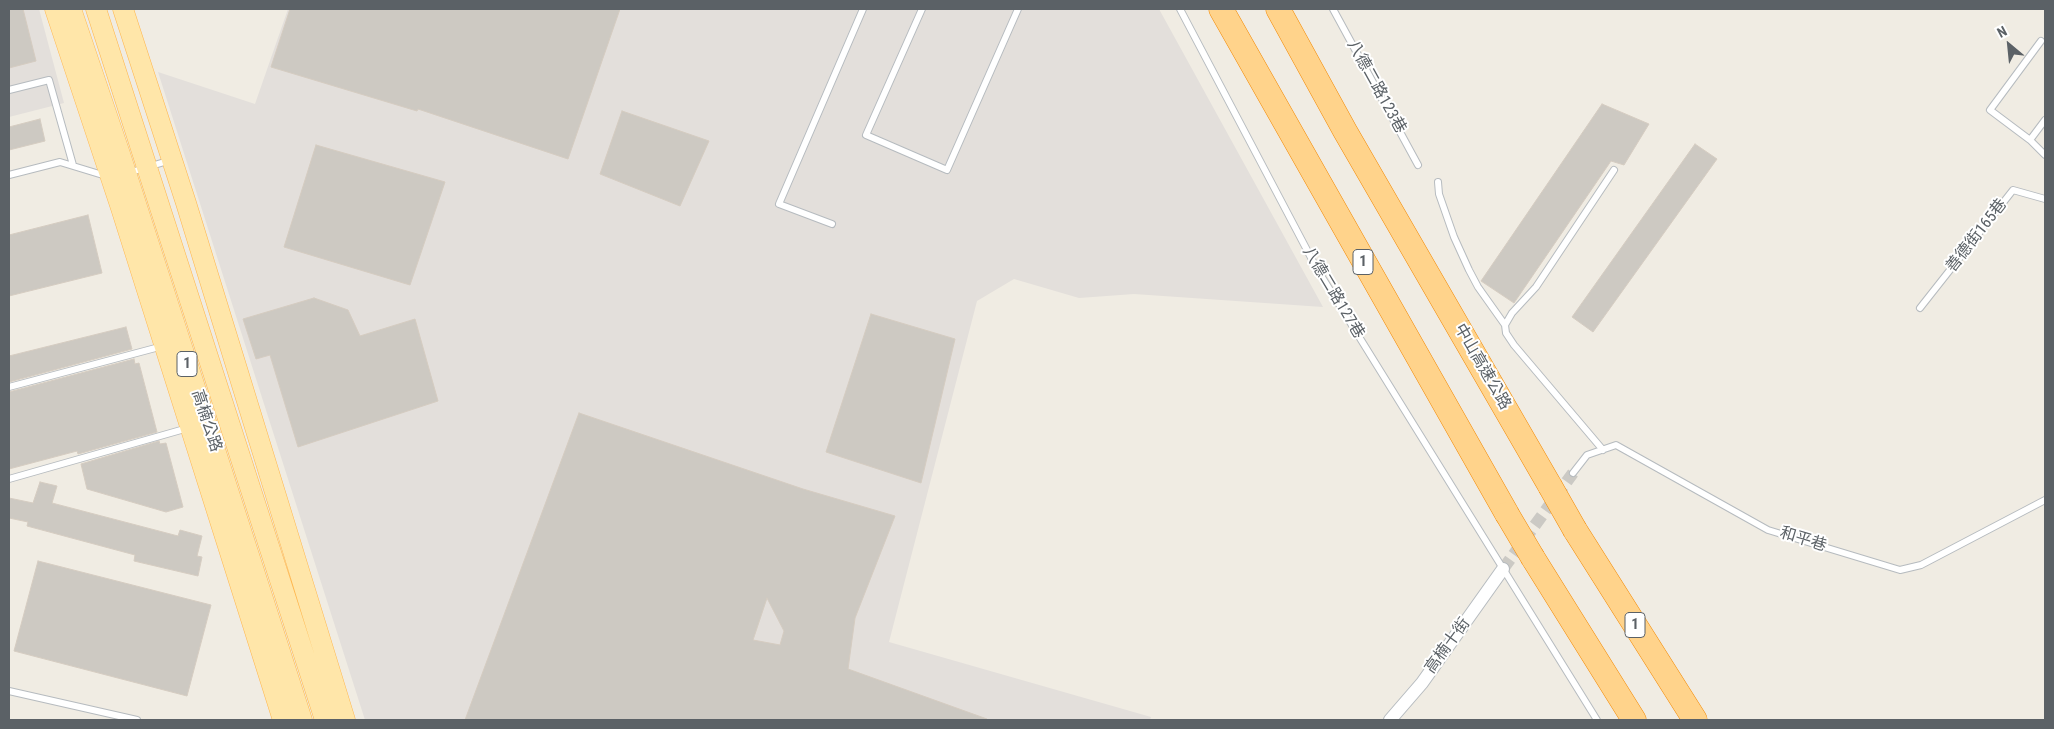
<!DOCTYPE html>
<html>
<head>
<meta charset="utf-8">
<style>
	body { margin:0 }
	#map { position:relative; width:2054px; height:729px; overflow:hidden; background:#f0ece3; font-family:"Roboto Condensed",sans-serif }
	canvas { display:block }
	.frame { position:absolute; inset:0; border:10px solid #5b6166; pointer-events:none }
	.north { position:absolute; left:1984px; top:20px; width:50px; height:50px; -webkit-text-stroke:4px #fff; paint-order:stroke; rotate:332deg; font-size:14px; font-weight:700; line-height:20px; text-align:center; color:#5b6166 }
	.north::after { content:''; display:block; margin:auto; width:18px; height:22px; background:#5b6166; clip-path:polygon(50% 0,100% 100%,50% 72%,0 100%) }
</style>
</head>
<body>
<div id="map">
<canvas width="2054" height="729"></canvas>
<div class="frame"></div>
<div class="north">N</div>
</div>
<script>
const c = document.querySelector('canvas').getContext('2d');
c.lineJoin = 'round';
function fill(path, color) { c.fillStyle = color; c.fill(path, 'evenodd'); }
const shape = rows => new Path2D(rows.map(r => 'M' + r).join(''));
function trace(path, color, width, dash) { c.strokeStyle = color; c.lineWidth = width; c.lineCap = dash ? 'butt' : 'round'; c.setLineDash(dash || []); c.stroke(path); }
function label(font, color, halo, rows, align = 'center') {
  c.font = font + ' "Roboto Condensed","Noto Sans TC",sans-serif'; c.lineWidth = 4; c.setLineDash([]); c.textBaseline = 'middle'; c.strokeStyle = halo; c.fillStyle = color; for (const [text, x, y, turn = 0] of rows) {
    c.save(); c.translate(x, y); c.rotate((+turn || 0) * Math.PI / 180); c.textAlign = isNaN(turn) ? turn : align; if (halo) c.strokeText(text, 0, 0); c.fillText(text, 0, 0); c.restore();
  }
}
const industrial = shape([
	[9,9,39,9,64,103,9,117],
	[288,9,1159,9,1323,307,1134,294,1079,298,1014,279,977,301,889,642,1151,717,1150,720,365,720,158,72,255,104]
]);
const building = shape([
	[9,9,23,9,36,61,9,68,9,9],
	[290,9,620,9,568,159,418,109,417,111,271,67,290,9],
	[1602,104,1649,124,1624,165,1611,161,1514,303,1481,281,1602,104],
	[622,111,709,141,680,206,600,174,622,111],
	[40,119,45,141,9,150,9,127,40,119],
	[1695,144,1717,159,1593,332,1572,317,1695,144],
	[316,145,445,182,410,285,284,247,316,145],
	[88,215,102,273,9,296,9,235,88,215],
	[314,298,348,310,360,336,415,319,438,401,298,447,270,355,256,359,243,319,314,298],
	[871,314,955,339,921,483,826,452,871,314],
	[126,327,132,349,9,382,9,356,126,327],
	[134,359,135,364,139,363,157,432,78,454,77,451,9,469,9,392,134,359],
	[579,413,803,489,895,516,855,618,848,669,987,719,986,720,465,720,579,413],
	[767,598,784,631,780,645,753,640,767,598],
	[159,441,160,444,166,443,183,507,166,512,87,489,81,464,159,441],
	[40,482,57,486,52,503,178,536,180,530,202,536,197,556,202,557,198,576,134,561,135,555,27,526,28,522,9,518,9,498,33,503,40,482],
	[38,561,211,605,187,696,14,651,38,561]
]);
const minorTunnel = shape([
	[1503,569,1573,473]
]);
const service = shape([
	[922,9,866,135,947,170,1018,9],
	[1180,9,1317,269,1597,720],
	[1333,9,1418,165],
	[2041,41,1990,110,2030,140,2045,155],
	[9,90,49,80,73,165],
	[2030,140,2045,120],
	[128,173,171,160],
	[9,175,60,162,106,176],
	[1438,182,1439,194,1454,237,1469,270,1478,287,1505,325],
	[832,224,779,204,863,9],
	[1920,308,2013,190,2045,199],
	[9,387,163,346],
	[1603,450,1514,345,1506,333,1505,325,1512,313,1536,287,1614,170],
	[1573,473,1587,455,1616,445,1768,530,1900,570,1921,565,2045,500],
	[9,479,188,428],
	[9,691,137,720]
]);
const minor = shape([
	[1390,720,1422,683,1503,569]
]);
const primary = shape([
	[55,9,121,208,283,720],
	[71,9,120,154,302,720],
	[96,9,325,720],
	[123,9,186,203,345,720]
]);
const motorway = shape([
	[1221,9,1507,514],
	[1278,9,1345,131,1550,486],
	[1575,530,1695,720],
	[1533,558,1634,720]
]);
const motorwayBridge = shape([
	[1550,486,1575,530],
	[1507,514,1533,558]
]);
const shields = [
	[1363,262,20],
	[187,364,20],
	[1635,625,20]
];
const shieldNames = [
	["1",1363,262],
	["1",187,364],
	["1",1635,625]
];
const streetNames = [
	["八德二路123巷",1376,87,61],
	["善德街165巷",1977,236,-52],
	["八德二路127巷",1333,293,59],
	["中山高速公路",1482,367,60],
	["高楠公路",206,421,72],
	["和平巷",1803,540,17],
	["高楠十街",1448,646,-54]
];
fill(industrial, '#e3dfdb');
fill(building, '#cdc9c2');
trace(building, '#d5ccc1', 1);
trace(minorTunnel, '#cbc9c4', 12, [12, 6]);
trace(service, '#b6bbbf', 8);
trace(minor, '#b6bbbf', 14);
trace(primary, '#ffb64d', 21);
trace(motorway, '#f38800', 25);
trace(service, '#fff', 6);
trace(minor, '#fff', 12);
trace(primary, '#ffe6a9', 20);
trace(motorway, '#ffd38b', 24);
trace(motorwayBridge, '#f38800', 25, []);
trace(motorwayBridge, '#ffd38b', 24);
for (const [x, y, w] of shields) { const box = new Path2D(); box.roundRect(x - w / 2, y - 12.5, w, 25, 4); c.fillStyle = '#fff'; c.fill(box); trace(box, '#5b6166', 1); }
label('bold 15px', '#5b6166', null, shieldNames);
label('16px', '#5b6166', '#fff', streetNames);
</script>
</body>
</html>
